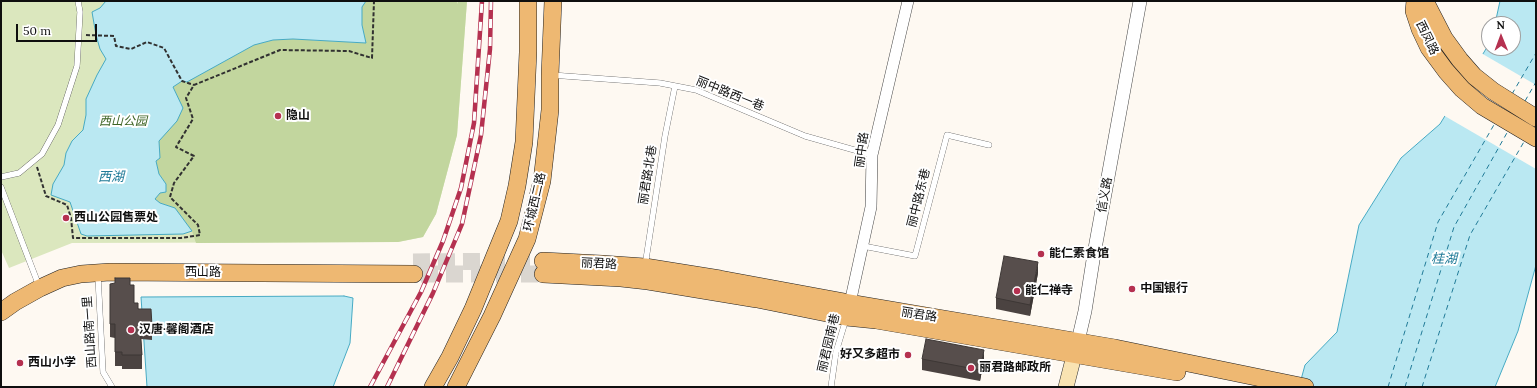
<!DOCTYPE html>
<html>
<head>
<meta charset="utf-8">
<style>
	body { margin:0 }
	#map { position:relative; width:1537px; height:388px; overflow:hidden; background:#fef9f2; font-family:Lora,serif }
	canvas { display:block }
	.frame { position:absolute; inset:0; border:2px solid #0f0f0f; pointer-events:none }
	.north { position:absolute; left:1481px; top:16px; width:40px; height:40px; box-sizing:border-box; background:#fff; border:1px solid #9f9f9f; border-radius:50%; rotate:359deg; font-size:11px; font-weight:700; line-height:16px; text-align:center; color:#0f0f0f }
	.north::after { content:''; display:block; margin:auto; width:14px; height:18px; background:#b53150; clip-path:polygon(50% 0,100% 100%,50% 72%,0 100%) }
	.scale { position:absolute; left:16px; top:24px; width:81px; height:18px; box-sizing:border-box; border:2px solid #0f0f0f; border-top:0; padding-left:5px; font-size:12px; line-height:14px; white-space:nowrap; color:#0f0f0f; -webkit-text-stroke:3px #fff; paint-order:stroke }
</style>
</head>
<body>
<div id="map">
<canvas width="1537" height="388"></canvas>
<div class="frame"></div>
<div class="north">N</div>
<div class="scale">50 m</div>
</div>
<script>
const c = document.querySelector('canvas').getContext('2d');
c.lineJoin = 'round';
function fill(path, color) { c.fillStyle = color; c.fill(path, 'evenodd'); }
const shape = rows => new Path2D(rows.map(r => 'M' + r).join(''));
function trace(path, color, width, dash) { c.strokeStyle = color; c.lineWidth = width; c.lineCap = dash ? 'butt' : 'round'; c.setLineDash(dash || []); c.stroke(path); }
function label(font, color, halo, rows, align = 'center') {
  c.font = font + ' Lora,"Noto Sans SC",serif'; c.lineWidth = 4; c.setLineDash([]); c.textBaseline = 'middle'; c.strokeStyle = halo; c.fillStyle = color; for (const [text, x, y, turn = 0] of rows) {
    c.save(); c.translate(x, y); c.rotate((+turn || 0) * Math.PI / 180); c.textAlign = isNaN(turn) ? turn : align; if (halo) c.strokeText(text, 0, 0); c.fillText(text, 0, 0); c.restore();
  }
}
const green = shape([
	[1,1,467,1,457,135,436,214,423,237,398,242,72,243,9,268,1,250]
]);
const forest = shape([
	[366,1,456,1,458,4,458,1,467,1,457,135,436,214,423,237,398,242,196,243,192,231,175,208,160,203,155,199,160,193,166,192,166,184,159,174,156,161,160,158,159,141,183,108,173,87,182,81,187,82,254,45,273,40,293,39,365,43,362,25,362,7]
]);
const water = shape([
	[106,1,366,1,362,7,362,25,366,43,293,39,273,40,254,45,187,82,182,81,173,87,183,108,177,121,159,141,160,158,156,161,159,174,166,184,166,192,160,193,155,199,160,203,175,208,192,231,183,234,87,236,81,234,70,202,51,195,53,184,64,165,66,153,72,141,83,130,86,115,86,99,97,75,106,59,100,49,96,35,92,12,100,8,106,1],
	[1500,1,1536,1,1536,265,1518,331,1495,387,1299,387,1305,365,1337,332,1359,225,1401,158,1440,124,1489,44,1489,48,1513,48,1513,24,1495,24,1500,1],
	[344,296,353,298,350,343,333,387,147,387,141,297,344,296]
]);
const pier = shape([
	[1481,53,1536,85,1536,169,1443,115]
]);
const ferry = shape([
	[1512,94,1536,53],
	[1525,101,1536,82],
	[1388,387,1438,222,1495,123],
	[1405,387,1454,227,1508,131],
	[1422,387,1470,235,1525,140]
]);
const primaryTunnel = shape([
	[413,262,543,261],
	[421,274,543,274]
]);
const path = shape([
	[86,35,114,36,116,46,131,49,147,42,164,48,182,81,194,85],
	[37,167,46,196,67,205,71,218,73,238,181,238,200,235,198,225,170,197,174,183,194,156,176,147,193,119,186,98,194,85,280,50,349,51,372,58,374,1]
]);
const service = shape([
	[551,75,660,83,696,90,805,136,872,155],
	[1,177,19,173,42,154,58,125,77,66,80,12,78,1],
	[1,187,39,286],
	[863,246,915,256,947,135,989,145],
	[645,266,665,136,675,86],
	[98,276,103,372,112,387],
	[831,387,836,352,846,319]
]);
const minor = shape([
	[850,303,871,207,872,155,908,1]
]);
const tertiary = shape([
	[1078,341,1085,311,1094,254,1140,1]
]);
const secondary = shape([
	[1066,387,1077,344]
]);
const primary = shape([
	[1415,1,1414,11,1420,29,1429,48,1446,71,1462,89,1482,106,1536,138],
	[1423,1,1428,7,1444,38,1460,60,1474,76,1493,91,1536,118],
	[543,261,602,264,645,267,720,279,850,303,1115,348,1305,387],
	[543,274,621,278,648,281,757,299,846,317,876,320,1177,372],
	[1,312,15,302,40,288,62,278,81,274,110,272,414,274],
	[433,387,450,357,473,309,509,221,517,186,524,142,528,52,528,1],
	[456,387,492,316,527,239,542,181,550,110,550,75,553,1]
]);
const rail = shape([
	[370,387,421,292,443,241,461,188,474,123,482,1],
	[387,387,433,293,462,224,481,135,490,49,491,1]
]);
const wall = shape([
	[1038,273,1030,316,996,309,996,298],
	[110,284,130,285,134,303,152,326,152,340,141,339,142,355,142,369,122,369,122,366,115,366,115,338,110,337],
	[922,359,984,360,980,381,922,370]
]);
const shadedWall = shape([
	[1038,262,1038,273,1030,316,1030,305],
	[984,350,984,360,980,381,980,370]
]);
const building = shape([
	[1004,256,1038,262,1030,305,996,298,1004,256],
	[115,278,130,278,130,285,134,285,134,303,138,303,138,309,151,309,152,326,140,325,142,355,122,355,122,352,115,352,115,324,110,324,110,284,115,283,115,278],
	[926,339,984,350,980,370,922,359,926,339]
]);
const markers = [
	[278,116,4,"#b53150"],
	[66,218,4,"#b53150"],
	[1041,254,4,"#b53150"],
	[1132,289,4,"#b53150"],
	[1017,291,4,"#b53150"],
	[131,330,4,"#b53150"],
	[908,355,4,"#b53150"],
	[20,363,4,"#b53150"],
	[971,368,4,"#b53150"]
];
const streetNames = [
	["西凤路",1427,38,64],
	["丽中路西一巷",730,94,22],
	["丽中路",862,150,-82],
	["丽君路北巷",648,175,-81],
	["信义路",1105,195,-80],
	["丽中路东巷",919,198,-76],
	["环城西二路",535,202,-77],
	["丽君路",599,264,3],
	["西山路",203,273],
	["丽君路",919,315,9],
	["西山路南一里",90,332,-94],
	["丽君园南巷",829,343,-77]
];
const poiNames = [
	["隐山",286,116],
	["西山公园售票处",74,218],
	["能仁素食馆",1049,254],
	["中国银行",1140,289],
	["能仁禅寺",1025,291],
	["汉唐·馨阁酒店",139,330],
	["好又多超市",900,355,"right"],
	["西山小学",28,363],
	["丽君路邮政所",979,368]
];
const parkNames = [
	["西山公园",123,122]
];
const waterNames = [
	["西湖",111,177],
	["桂湖",1444,259]
];
fill(green, '#dbe7be');
fill(forest, '#c2d69e');
fill(water, '#bae8f2');
trace(water, '#47aac3', 1);
fill(pier, '#fef9f2');
trace(ferry, '#217b98', 1, [5, 4]);
trace(primaryTunnel, '#dad6d0', 17, [17, 8]);
trace(service, '#424242', 6);
trace(minor, '#424242', 12);
trace(tertiary, '#424242', 14);
trace(secondary, '#313131', 16);
trace(primary, '#202020', 18);
trace(path, '#313131', 2, [4, 2]);
trace(service, '#fff', 5.5);
trace(minor, '#fff', 11);
trace(tertiary, '#fff', 13);
trace(secondary, '#f9e3b2', 15);
trace(primary, '#eeb872', 17);
trace(rail, '#b53150', 4.5);
trace(rail, '#fff', 3, [9]);
fill(wall, '#4b4341');
fill(shadedWall, '#3d3735');
fill(building, '#574e4c');
trace(building, '#3d3735', 1);
for (const [x, y, r, color] of markers) { const dot = new Path2D(); dot.arc(x, y, r, 0, 2 * Math.PI); c.fillStyle = color; c.fill(dot); trace(dot, '#fff', 1.5); }
label('12px', '#0f0f0f', '#fff', streetNames);
label('bold 12px', '#0f0f0f', '#fff', poiNames, 'left');
label('italic 12px', '#3d6324', '#fff', parkNames);
label('italic 13px', '#217b98', '#fff', waterNames);
</script>
</body>
</html>
